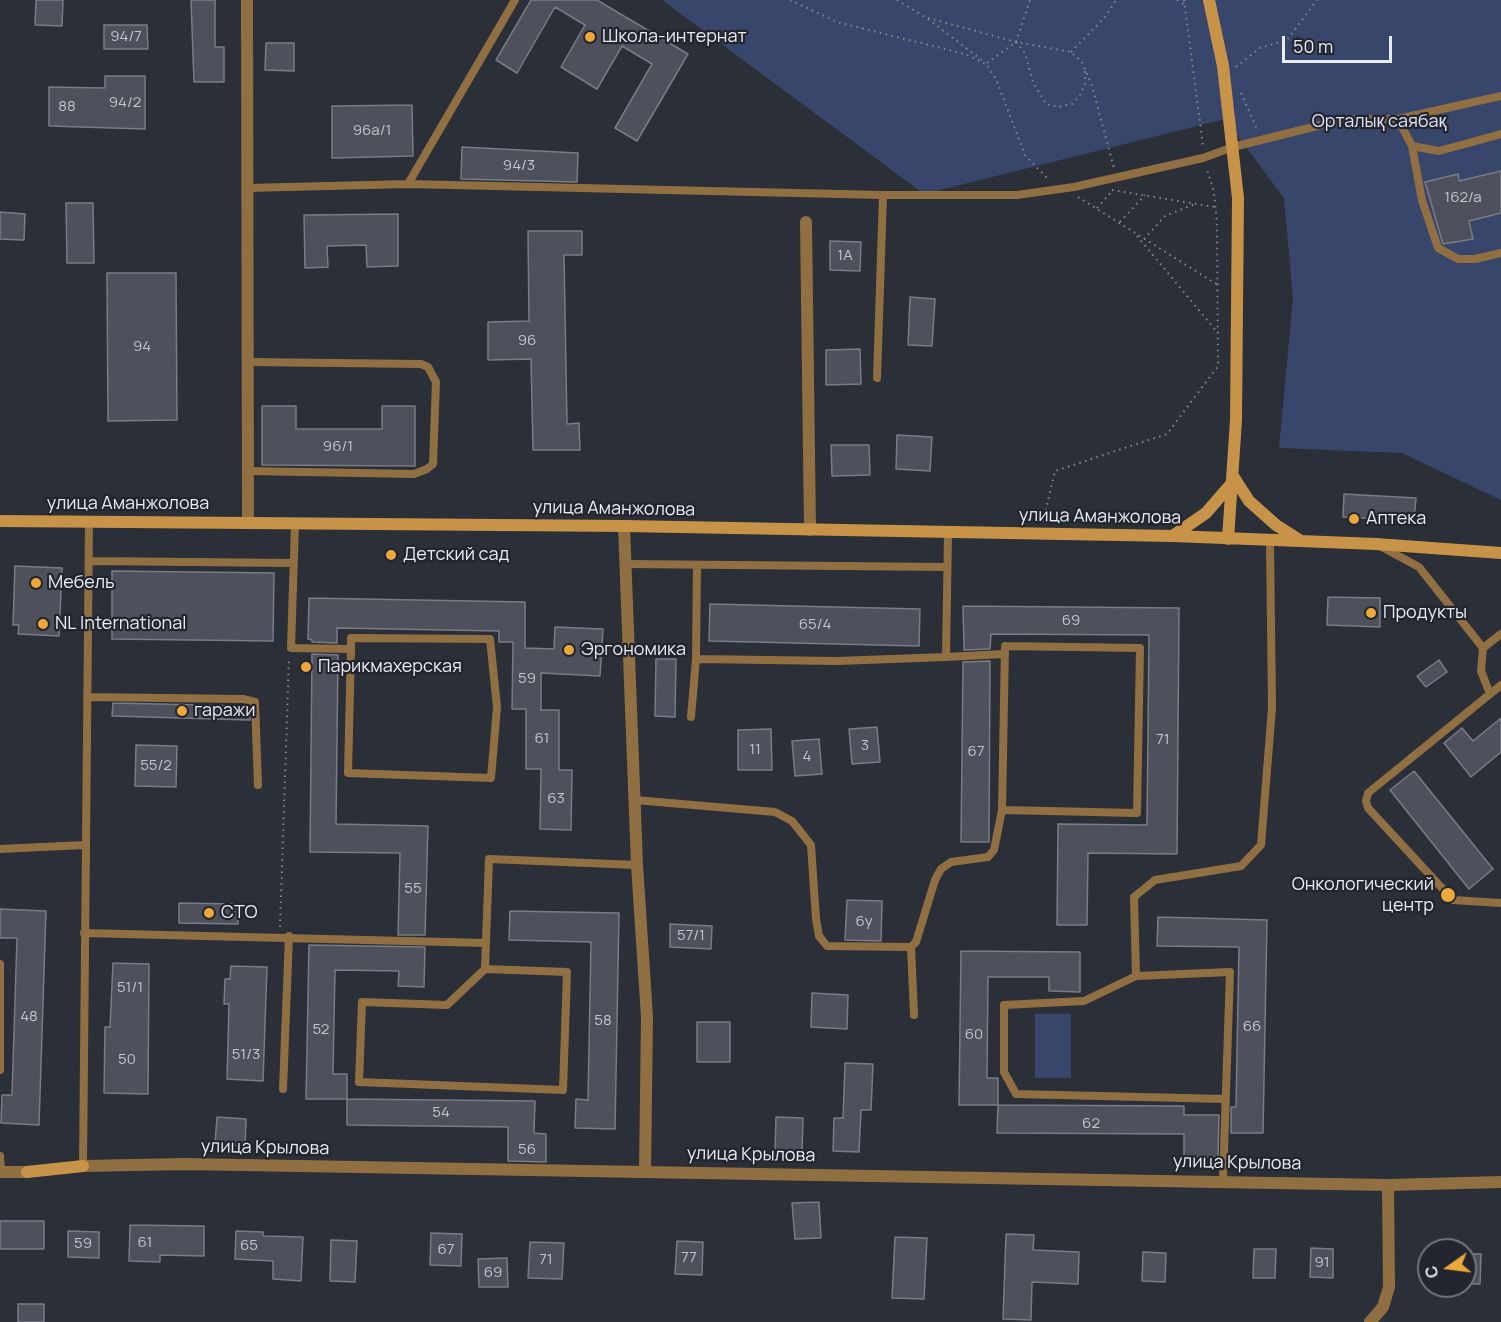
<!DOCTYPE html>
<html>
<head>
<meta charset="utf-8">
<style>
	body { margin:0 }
	#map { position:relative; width:1501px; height:1322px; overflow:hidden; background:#2b2f37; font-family:Manrope,sans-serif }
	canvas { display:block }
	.north { position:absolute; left:1417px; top:1238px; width:60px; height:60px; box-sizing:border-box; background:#22252d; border:2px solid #72757b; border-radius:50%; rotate:256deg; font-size:16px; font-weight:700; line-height:24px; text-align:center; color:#e9ecf1 }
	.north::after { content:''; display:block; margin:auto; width:21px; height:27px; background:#eda83b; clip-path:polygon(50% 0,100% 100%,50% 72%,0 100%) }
	.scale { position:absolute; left:1282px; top:36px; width:110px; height:27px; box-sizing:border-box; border:3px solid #e9ecf1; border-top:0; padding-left:8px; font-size:18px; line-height:21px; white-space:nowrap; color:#e9ecf1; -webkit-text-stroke:4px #22252d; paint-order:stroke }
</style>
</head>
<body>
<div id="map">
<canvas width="1501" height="1322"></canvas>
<div class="north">С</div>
<div class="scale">50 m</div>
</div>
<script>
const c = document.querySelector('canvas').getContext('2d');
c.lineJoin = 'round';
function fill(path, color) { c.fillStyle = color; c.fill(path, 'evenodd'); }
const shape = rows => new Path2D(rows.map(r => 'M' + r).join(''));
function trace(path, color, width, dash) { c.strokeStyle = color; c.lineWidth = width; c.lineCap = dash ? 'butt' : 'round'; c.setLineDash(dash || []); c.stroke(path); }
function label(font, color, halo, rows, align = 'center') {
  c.font = font + ' Manrope,sans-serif'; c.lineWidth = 4.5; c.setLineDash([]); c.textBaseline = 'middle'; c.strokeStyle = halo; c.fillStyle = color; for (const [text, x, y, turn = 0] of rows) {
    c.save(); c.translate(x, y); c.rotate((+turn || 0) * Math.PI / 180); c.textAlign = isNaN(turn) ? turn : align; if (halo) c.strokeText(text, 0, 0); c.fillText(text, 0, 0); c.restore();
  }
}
const green = shape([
	[662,0,1501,0,1501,500,1402,453,1279,448,1293,298,1284,198,1225,119,924,194],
	[1035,1014,1071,1014,1071,1078,1035,1078]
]);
const building = shape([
	[36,0,63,0,62,26,35,25,36,0],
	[191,0,215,0,215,47,224,47,224,82,194,82,191,0],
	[531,0,597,0,688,54,637,141,615,128,652,64,622,46,597,89,561,67,585,25,555,7,517,73,496,60,531,0],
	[104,25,147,25,148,49,104,49,104,25],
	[266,43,294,43,294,71,265,70,266,43],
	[105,76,145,76,145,129,49,126,49,87,105,88,105,76],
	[412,105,413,156,332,158,332,106,412,105],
	[462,147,578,153,577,182,461,179,462,147],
	[1501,171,1501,213,1469,221,1473,239,1443,244,1425,182,1458,174,1459,181,1501,171],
	[66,203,93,203,94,263,67,263,66,203],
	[0,212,25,214,24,240,0,239,0,212],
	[398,214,398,266,367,267,366,245,327,246,328,267,305,268,304,215,398,214],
	[528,231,582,231,582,255,564,255,567,424,579,423,580,450,533,450,531,359,488,360,488,322,529,321,528,231],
	[830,241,861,242,860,271,830,270,830,241],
	[107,273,176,273,177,420,108,421,107,273],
	[910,297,935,299,932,346,908,345,910,297],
	[860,349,861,384,826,385,826,350,860,349],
	[262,406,296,406,296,429,382,429,382,406,415,406,415,466,262,465,262,406],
	[897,435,932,437,930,471,896,469,897,435],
	[831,445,869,445,870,475,832,476,831,445],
	[1344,494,1416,498,1414,521,1343,517,1344,494],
	[15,566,62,568,59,636,18,634,19,625,13,625,15,566],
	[112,571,274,573,273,641,112,639,112,571],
	[1328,597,1380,598,1380,627,1327,625,1328,597],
	[309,598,525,602,525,648,554,649,555,627,603,629,600,676,541,673,541,710,559,710,559,770,572,770,571,830,540,829,541,769,526,769,526,709,512,709,513,642,499,642,499,631,337,628,337,643,312,642,312,640,308,639,309,598],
	[710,604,920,609,919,646,709,641,710,604],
	[963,606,1179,608,1177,854,1088,853,1087,925,1057,925,1058,824,1147,825,1149,635,991,634,990,649,964,650,963,606],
	[312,654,338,655,336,824,428,826,425,935,398,935,400,853,310,852,312,654],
	[656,659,676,659,675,717,655,716,656,659],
	[1439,660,1447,672,1426,687,1417,676,1439,660],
	[990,661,989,842,961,842,963,662,990,661],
	[113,703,246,706,249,707,250,720,112,716,113,703],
	[1501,718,1501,752,1471,777,1444,743,1462,728,1473,741,1501,718],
	[877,727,880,762,852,764,849,729,877,727],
	[771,729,772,770,738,770,738,730,771,729],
	[819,739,822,774,795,776,792,741,819,739],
	[136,745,177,746,176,787,135,786,136,745],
	[1414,771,1493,869,1469,889,1390,790,1414,771],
	[847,900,882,901,881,941,845,940,847,900],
	[179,903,239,904,238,924,179,923,179,903],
	[0,909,46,911,39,1125,1,1123,2,1095,12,1095,17,938,0,938,0,909],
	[510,911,619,913,615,1129,575,1128,576,1099,588,1100,591,942,509,940,510,911],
	[1158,917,1267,920,1263,1133,1231,1133,1231,1107,1236,1107,1239,947,1157,946,1158,917],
	[670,924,712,926,711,949,670,947,670,924],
	[309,945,425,947,424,987,398,986,399,971,335,970,333,1074,347,1074,347,1099,306,1099,309,945],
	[961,951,1080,952,1080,992,1049,991,1049,977,988,977,987,1078,998,1078,998,1105,959,1105,961,951],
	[113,963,149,964,148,1094,104,1093,105,1027,110,1027,113,963],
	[231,966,267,967,263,1081,227,1079,229,1004,224,1004,225,979,230,979,231,966],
	[812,993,848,995,847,1029,811,1027,812,993],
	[697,1022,730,1022,730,1062,697,1062,697,1022],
	[845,1063,873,1064,871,1110,861,1110,859,1152,833,1151,834,1118,843,1118,845,1063],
	[347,1099,535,1101,534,1133,546,1134,546,1162,508,1161,508,1127,347,1125,347,1099],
	[998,1105,1184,1106,1184,1115,1219,1115,1218,1157,1184,1157,1184,1134,997,1133,998,1105],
	[217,1117,246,1119,245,1146,215,1144,217,1117],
	[776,1117,803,1118,802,1152,775,1150,776,1117],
	[819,1202,821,1238,795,1239,792,1203,819,1202],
	[0,1221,44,1221,44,1249,0,1249,0,1221],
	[130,1225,204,1226,204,1256,160,1255,160,1262,129,1261,130,1225],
	[68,1231,99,1232,99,1258,68,1257,68,1231],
	[236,1231,263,1232,263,1236,303,1237,301,1281,273,1279,273,1261,235,1259,236,1231],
	[431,1233,462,1234,461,1266,430,1265,431,1233],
	[1006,1234,1034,1235,1033,1250,1079,1252,1078,1284,1032,1282,1031,1320,1003,1319,1006,1234],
	[895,1237,927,1238,924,1299,892,1298,895,1237],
	[331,1240,357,1241,355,1282,330,1281,331,1240],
	[677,1241,703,1242,702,1275,675,1274,677,1241],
	[530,1242,564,1243,562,1279,528,1278,530,1242],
	[1311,1248,1333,1249,1333,1278,1310,1277,1311,1248],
	[1254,1249,1276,1249,1275,1278,1253,1278,1254,1249],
	[1143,1252,1166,1253,1165,1282,1142,1281,1143,1252],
	[1465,1254,1481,1254,1480,1284,1465,1284,1465,1254],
	[507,1258,508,1287,479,1287,478,1259,507,1258],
	[18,1304,44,1304,44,1322,18,1322,18,1304]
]);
const path = shape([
	[790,0,837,22,965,54,986,64,996,79,1025,155,1047,178],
	[897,0,925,17,1016,42,1071,52,1082,62,1092,86,1114,168],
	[1177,0,1185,5],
	[1184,0,1203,146],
	[928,19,983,61],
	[1016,42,1025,53,1033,82,1046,104,1058,107,1072,104,1080,95,1085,84,1085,71],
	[1071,52,1106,16,1116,0],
	[987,63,1016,42,1030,0],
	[1236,67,1260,48,1287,40,1317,0],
	[1241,93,1257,129],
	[1112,190,1215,207],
	[1078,197,1218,285],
	[1097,208,1113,190],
	[1120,222,1145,195],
	[1137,236,1218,333],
	[1144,239,1165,216,1195,204],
	[1043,522,1055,471,1167,434,1218,366,1217,224,1214,192,1207,169],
	[280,927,289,657]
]);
const lane = shape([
	[1398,119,1412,146,1439,151,1501,134],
	[1412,146,1422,200,1438,248,1458,259,1475,259,1501,253],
	[408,184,883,195],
	[247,188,408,184,515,0],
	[248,362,421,364,428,367,436,382,433,464,427,469,414,474,248,471],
	[877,378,883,195,1017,195,1074,187,1203,158,1233,147,1345,119,1398,119,1501,96],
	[295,524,291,648,351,649,351,638,490,639,497,707,491,778,348,773,351,649],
	[948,532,946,657,1004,654],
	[1380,546,1419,567,1483,648,1501,634],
	[89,561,292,563],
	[626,564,947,567],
	[1005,646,1140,648,1137,813,1002,810,1005,646],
	[1483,648,1481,671,1490,694],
	[696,659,837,661,946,657],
	[1501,685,1368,793,1366,801,1368,808,1453,900,1501,903],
	[87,697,243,699,255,702,258,785],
	[691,717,696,659,697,565],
	[635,800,775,812,792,821,811,845,816,919,819,936,827,946,911,947,916,942,935,880,941,869,951,862,988,857,994,850,1002,810],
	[0,849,85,845],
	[84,933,486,943],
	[911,947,914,1015],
	[0,964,0,1070],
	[485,969,567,972,563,1090,359,1082,362,1002,447,1005,485,969,489,859,637,865],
	[1136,976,1084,1001,1004,1005,1004,1072,1016,1094,1225,1099],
	[283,1089,289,936],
	[0,1156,1,1172],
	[83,1166,89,521],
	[1223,1180,1230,972,1136,976,1134,897,1155,880,1241,866,1261,845,1272,708,1270,542]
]);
const street = shape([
	[247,0,248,523],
	[806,222,810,530],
	[624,526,637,865,647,1017,645,1171],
	[83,1166,185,1164,1388,1185,1501,1182],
	[0,1172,27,1172],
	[1370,1322,1383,1307,1389,1287,1388,1185]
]);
const secondary = shape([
	[1209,0,1223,66,1238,198,1236,420,1228,539],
	[1233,476,1249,501,1276,525,1301,541],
	[0,521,624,526,1173,536,1376,544,1501,553],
	[1174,535,1206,513,1232,483],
	[27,1172,83,1166]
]);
const markers = [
	[590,37,6,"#eda83b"],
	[1354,519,6,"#eda83b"],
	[391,555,6,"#eda83b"],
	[36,583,6,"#eda83b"],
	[1371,613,6,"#eda83b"],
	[43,624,6,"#eda83b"],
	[569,650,6,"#eda83b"],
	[306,667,6,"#eda83b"],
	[182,711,6,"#eda83b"],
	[1448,895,8,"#eda83b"],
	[209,913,6,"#eda83b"]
];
const numberNames = [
	["94/7",126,37],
	["94/2",125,103],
	["88",67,107],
	["96а/1",372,131],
	["94/3",519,166],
	["162/a",1463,198],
	["1А",845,256],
	["96",527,341],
	["94",142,347],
	["96/1",338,447],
	["69",1071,621],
	["65/4",815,625],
	["59",527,679],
	["61",542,739],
	["71",1163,740],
	["3",865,746],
	["11",755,750],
	["67",976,752],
	["4",807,757],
	["55/2",156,766],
	["63",556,799],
	["55",413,889],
	["6у",864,922],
	["57/1",691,936],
	["51/1",130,988],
	["48",29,1017],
	["58",603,1021],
	["66",1252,1027],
	["52",321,1030],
	["60",974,1035],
	["51/3",246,1055],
	["50",127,1060],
	["54",441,1113],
	["62",1091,1124],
	["56",527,1150],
	["61",145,1243],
	["59",83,1244],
	["65",249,1246],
	["67",446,1250],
	["77",689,1258],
	["71",546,1260],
	["91",1322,1263],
	["69",493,1273]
];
const poiNames = [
	["Школа-интернат",602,37],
	["Аптека",1366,519],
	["Детский сад",403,555],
	["Мебель",48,583],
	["Продукты",1383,613],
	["NL International",55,624],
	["Эргономика",581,650],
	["Парикмахерская",318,667],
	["гаражи",194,711],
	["Онкологический",1434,885,"right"],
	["центр",1434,906,"right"],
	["СТО",221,913]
];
const parkNames = [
	["Орталық саябақ",1379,122]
];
const streetNames = [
	["улица Аманжолова",128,504],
	["улица Аманжолова",614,509,1],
	["улица Аманжолова",1100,517,1],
	["улица Крылова",265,1148,1],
	["улица Крылова",751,1155,1],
	["улица Крылова",1237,1163,1]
];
fill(green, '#39466b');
fill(building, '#4e515b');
trace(building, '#787c86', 1.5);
trace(path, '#85888f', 2, [1.5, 4.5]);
trace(lane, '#907043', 8);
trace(street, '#907043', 12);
trace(secondary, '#c79348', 12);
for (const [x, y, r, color] of markers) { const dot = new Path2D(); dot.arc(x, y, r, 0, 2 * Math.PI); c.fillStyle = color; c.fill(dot); trace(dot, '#22252d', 2); }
label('15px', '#c2c5cc', null, numberNames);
label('18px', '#e9ecf1', '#22252d', poiNames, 'left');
label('18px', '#dce3f6', '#22252d', parkNames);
label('18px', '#e9ecf1', '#22252d', streetNames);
</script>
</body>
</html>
